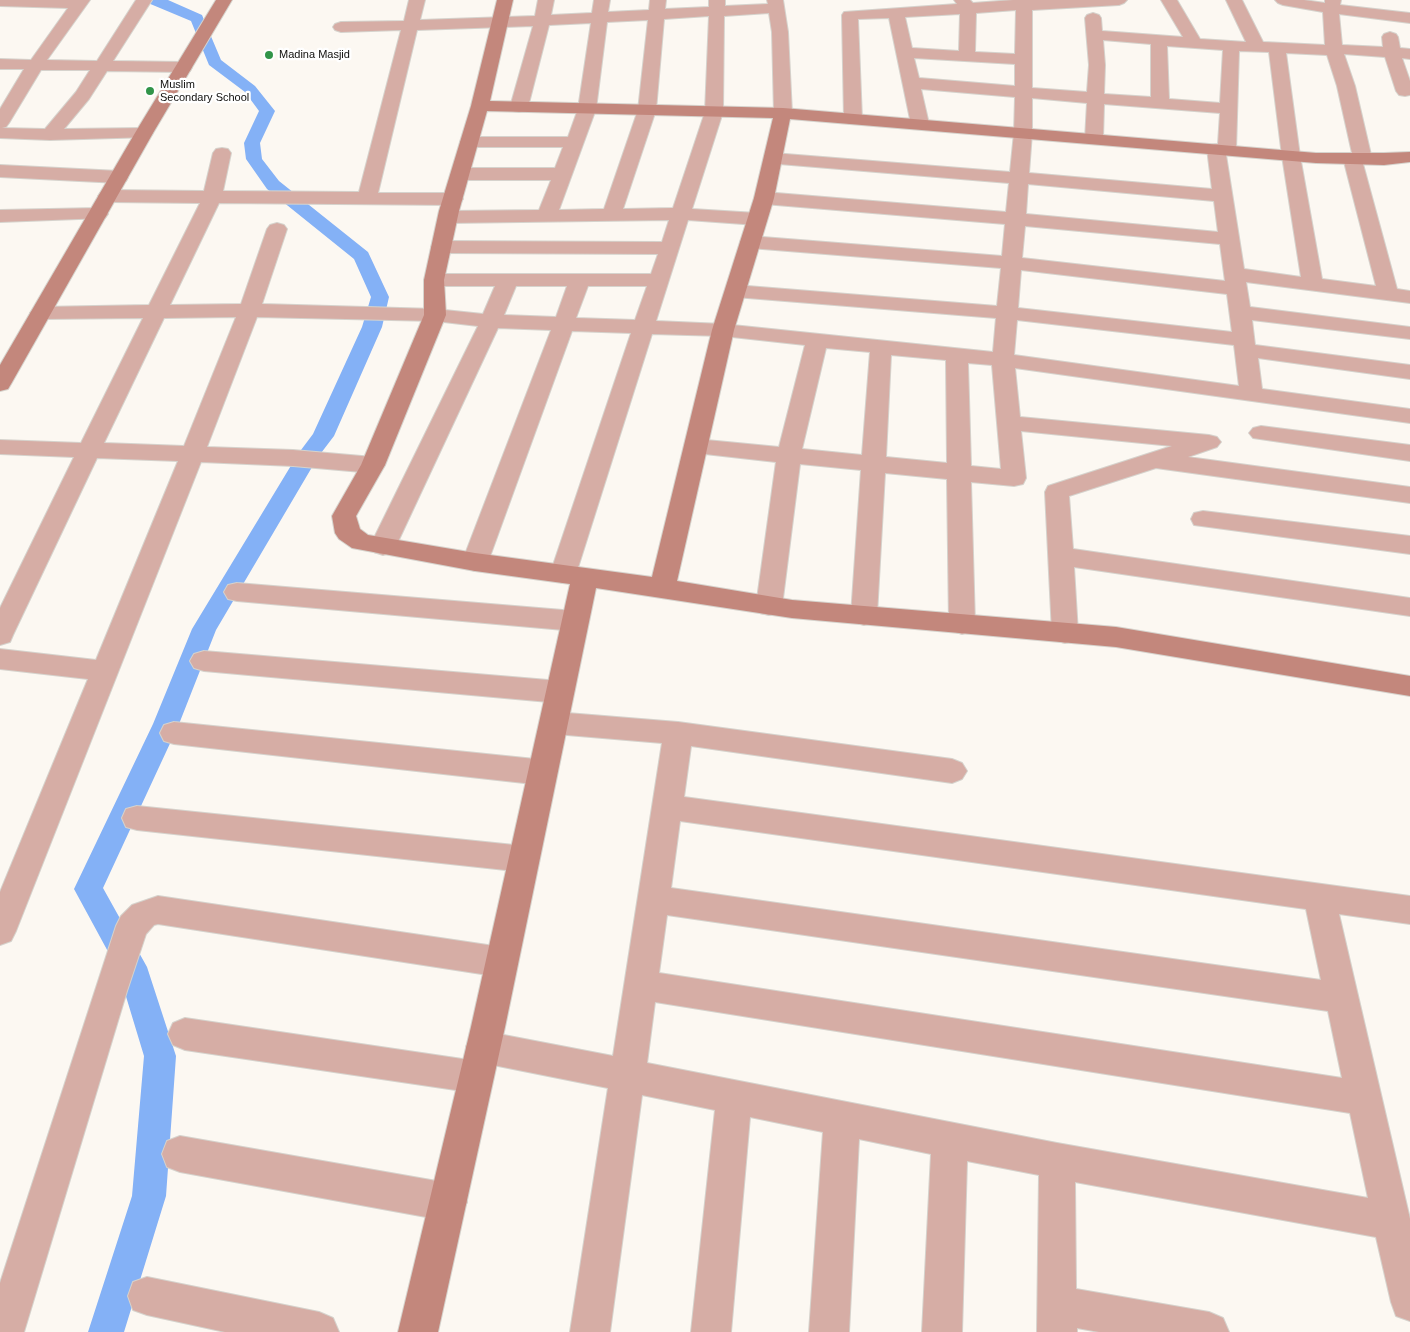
<!DOCTYPE html>
<html>
<head>
<meta charset="utf-8">
<style>
	body { margin:0 }
	canvas { display:block; background:#fcf8f2 }
</style>
</head>
<body>
<canvas width="1410" height="1332"></canvas>
<script>
const c = document.querySelector('canvas').getContext('2d');
c.lineJoin = 'round';
const shape = rows => new Path2D(rows.map(r => 'M' + r).join(''));
function fill(path, color) { c.fillStyle = color; c.fill(path, 'evenodd'); }
function trace(path, color, width, dash) { c.strokeStyle = color; c.lineWidth = width; c.lineCap = dash ? 'butt' : 'round'; c.setLineDash(dash || []); c.stroke(path); }
function label(font, color, halo, rows, align = 'center') {
  c.font = font + ' Arial,sans-serif'; c.lineWidth = 4.5; c.setLineDash([]); c.textBaseline = 'middle'; c.strokeStyle = halo; c.fillStyle = color; for (const [text, x, y, turn = 0] of rows) {
    c.save(); c.translate(x, y); c.rotate((+turn || 0) * Math.PI / 180); c.textAlign = isNaN(turn) ? turn : align; if (halo) c.strokeText(text, 0, 0); c.fillText(text, 0, 0); c.restore();
  }
}
const canal = shape([
	[146,0,168,0,202,15,221,60,255,86,275,111,260,143,262,159,279,181,368,252,389,297,382,327,334,436,318,457,216,630,179,724,103,888,147,967,176,1056,166,1196,124,1332,88,1332,132,1196,144,1056,118,970,74,889,153,724,192,629,298,454,313,434,362,327,371,297,354,259,267,189,246,159,244,143,259,111,245,92,209,65,191,21,148,3,146,0]
]);
const street = shape([
	[0,0,90,0,47,60,97,61,136,0,152,0,113,61,184,62,190,63,192,67,190,71,184,72,107,71,89,99,64,129,144,128,150,129,153,133,150,137,50,140,0,138,0,109,24,69,0,69,0,59,31,60,68,8,0,6,0,0],
	[41,70,90,70,76,92,45,129,2,128,6,127,9,123,41,70],
	[409,0,425,0,420,20,535,16,538,0,554,0,551,15,592,13,594,0,610,0,608,12,649,10,650,0,666,0,665,9,709,7,709,0,725,0,725,6,768,4,767,0,783,0,788,32,792,113,789,117,783,118,777,117,774,113,772,32,769,13,724,16,723,112,692,209,757,213,764,215,767,219,764,223,757,225,688,220,656,321,723,324,993,352,996,318,735,297,728,295,725,291,728,287,735,285,997,306,1001,268,750,248,743,246,740,242,743,238,750,236,1002,256,1005,224,764,204,757,202,754,198,757,194,764,192,1006,212,1009,183,767,163,764,159,767,155,773,153,1010,172,1014,133,1015,97,921,89,929,124,926,128,920,129,914,128,911,124,889,18,858,19,862,119,859,123,853,124,847,123,844,119,842,15,844,12,957,4,954,0,970,0,973,3,1013,0,1127,0,1124,3,1119,5,1032,10,1032,88,1087,92,1089,65,1085,18,1087,15,1093,13,1099,15,1101,18,1102,31,1183,37,1161,0,1177,0,1200,39,1246,42,1226,0,1242,0,1263,42,1325,45,1323,12,1283,5,1278,3,1275,0,1304,0,1325,3,1325,0,1341,0,1340,5,1410,13,1410,23,1339,14,1342,45,1383,47,1382,37,1384,34,1390,32,1396,34,1398,37,1400,48,1410,49,1410,59,1402,58,1410,81,1410,95,1405,96,1399,95,1396,91,1385,57,1344,54,1355,86,1372,159,1369,163,1363,164,1397,289,1410,291,1410,303,1246,282,1250,307,1410,327,1410,339,1252,320,1255,345,1410,365,1410,379,1258,358,1262,389,1410,409,1410,423,1015,368,1020,417,1209,435,1217,437,1221,442,1217,447,1188,457,1410,487,1410,503,1156,468,1069,496,1073,549,1410,598,1410,616,1074,567,1078,633,1075,640,1065,643,1055,640,1052,633,1045,492,1048,486,1172,446,1021,431,1026,478,1023,484,1014,486,971,482,975,624,971,631,962,634,953,631,949,624,947,479,885,473,877,615,873,622,864,625,855,622,851,615,861,470,800,464,782,606,778,613,769,615,760,613,756,606,776,462,696,453,688,451,684,446,688,441,696,439,779,447,805,345,723,336,652,334,576,574,572,580,563,583,554,580,550,574,631,333,572,331,488,562,484,568,475,571,466,568,462,562,551,330,498,328,396,546,392,552,383,555,374,552,370,546,478,326,435,321,257,317,207,447,293,450,373,457,381,460,385,465,381,470,373,473,293,466,201,462,16,931,11,941,0,945,0,892,88,679,0,669,0,649,96,660,178,461,97,458,13,635,10,642,0,645,0,608,74,457,0,454,0,440,81,443,143,318,41,319,34,317,30,313,34,309,41,307,149,305,200,203,108,202,101,200,98,196,101,192,108,190,204,191,213,153,216,149,222,148,228,149,231,153,223,191,359,192,401,30,341,32,335,30,333,27,335,24,341,22,404,21,409,0],
	[1016,10,1015,54,975,52,976,13,1016,10],
	[960,14,959,51,912,48,905,17,960,14],
	[709,16,705,112,673,208,623,209,656,110,664,19,709,16],
	[648,20,638,110,604,209,559,210,596,109,607,22,648,20],
	[591,23,578,109,568,137,469,137,463,138,460,142,463,146,469,147,563,147,555,168,460,168,453,170,451,174,453,178,460,180,551,180,539,210,448,211,441,213,438,217,441,221,448,223,669,220,662,242,441,241,434,243,431,247,434,251,441,253,658,254,651,274,434,274,427,276,424,280,427,284,434,286,495,286,483,314,435,309,262,304,287,229,284,225,277,223,270,225,267,229,241,304,170,305,219,203,453,205,460,203,463,199,460,195,453,193,378,193,417,30,533,26,510,107,513,111,519,112,525,111,528,107,549,25,591,23],
	[1103,40,1151,44,1151,97,1104,94,1105,65,1103,40],
	[1167,46,1223,50,1220,103,1169,99,1167,46],
	[1239,51,1269,52,1282,156,1301,277,1244,269,1226,155,1233,154,1236,150,1239,51],
	[1286,53,1327,55,1337,86,1352,153,1346,154,1343,158,1376,286,1322,279,1300,156,1286,53],
	[914,58,1015,64,1015,86,919,78,914,58],
	[1032,98,1087,103,1085,139,1088,143,1094,144,1100,143,1103,139,1104,104,1220,113,1218,144,1210,145,1207,149,1212,189,1029,173,1032,133,1032,98],
	[1028,184,1214,201,1218,232,1026,214,1028,184],
	[1025,226,1220,244,1225,281,1022,258,1025,226],
	[1021,270,1227,294,1232,332,1018,308,1021,270],
	[516,286,567,286,556,317,504,315,516,286],
	[588,286,647,286,635,320,576,318,588,286],
	[236,317,184,446,104,443,164,318,236,317],
	[1017,320,1234,345,1239,386,1014,355,1017,320],
	[826,348,870,352,862,455,802,449,826,348],
	[891,355,946,360,947,463,886,457,891,355],
	[968,363,992,365,1001,469,971,466,968,363],
	[0,165,119,171,126,173,128,177,126,181,119,183,0,177,0,165],
	[98,208,105,210,108,214,105,218,0,222,0,210,98,208],
	[1261,426,1410,445,1410,461,1253,438,1249,433,1253,428,1261,426],
	[1203,511,1410,536,1410,554,1194,525,1191,519,1194,513,1203,511],
	[237,583,575,611,584,614,588,621,584,628,575,631,237,601,228,599,224,592,228,585,237,583],
	[204,651,560,681,570,685,574,692,570,699,560,703,204,671,194,668,190,661,194,654,204,651],
	[555,712,678,722,952,759,962,763,967,771,962,779,952,783,691,746,684,797,1410,896,1410,924,1339,914,1410,1219,1410,1321,1396,1316,1391,1302,1376,1237,1075,1182,1076,1289,1209,1312,1223,1318,1229,1332,1099,1332,1077,1328,1077,1332,1037,1332,1039,1175,967,1161,962,1332,922,1332,931,1154,859,1139,849,1332,809,1332,823,1132,750,1117,731,1332,691,1332,715,1110,642,1095,610,1332,570,1332,608,1088,483,1063,471,1058,466,1047,471,1036,483,1031,613,1056,662,743,555,734,545,731,541,723,545,715,555,712],
	[680,821,1306,909,1321,980,671,888,680,821],
	[667,915,1328,1011,1342,1078,659,973,667,915],
	[655,1002,1350,1113,1368,1198,1057,1143,647,1063,655,1002],
	[174,722,535,759,552,765,557,773,552,781,542,785,174,744,164,741,160,733,164,725,174,722],
	[137,806,524,846,535,850,539,859,535,868,524,872,137,830,126,827,122,818,126,809,137,806],
	[158,896,501,947,513,952,517,962,513,972,501,977,158,924,154,925,146,934,127,991,24,1332,0,1332,0,1283,116,926,121,916,132,905,158,896],
	[185,1018,476,1061,488,1065,493,1077,488,1089,476,1093,185,1050,173,1045,168,1034,173,1023,185,1018],
	[180,1136,448,1183,461,1189,467,1202,461,1215,448,1221,180,1172,167,1167,162,1154,167,1141,180,1136],
	[147,1277,319,1312,333,1318,339,1332,225,1332,147,1315,133,1310,128,1296,133,1282,147,1277]
]);
const secondary = shape([
	[216,0,232,0,153,133,11,384,8,389,0,391,0,365,135,133,216,0],
	[497,0,513,0,490,101,783,108,1316,153,1384,153,1410,152,1410,162,1384,165,1316,163,790,119,774,198,734,330,677,581,792,600,1116,627,1410,676,1410,696,1116,647,792,618,596,588,505,1027,438,1332,398,1332,471,1027,570,584,475,571,352,548,339,539,335,533,332,516,361,465,424,315,424,280,439,211,471,106,497,0],
	[487,111,773,118,754,198,712,330,652,577,475,553,368,535,360,529,356,516,385,465,446,315,444,280,459,211,487,111]
]);
const markers = [
	[269,55,5,"#319449"],
	[150,91,5,"#319449"]
];
const farPoinames = [
	["Madina Masjid",279,55],
	["Muslim",160,85],
	["Secondary School",160,98]
];
fill(canal, '#84b1f6');
trace(street, '#d6d3cd', 2);
trace(secondary, '#d6d3cd', 2);
fill(street, '#d6ada5');
fill(secondary, '#c3877c');
for (const [x, y, r, color] of markers) { const dot = new Path2D(); dot.arc(x, y, r, 0, 2 * Math.PI); c.fillStyle = color; c.fill(dot); trace(dot, '#fff', 2); }
label('11px', '#0f0e0c', '#fff', farPoinames, 'left');
</script>
</body>
</html>
